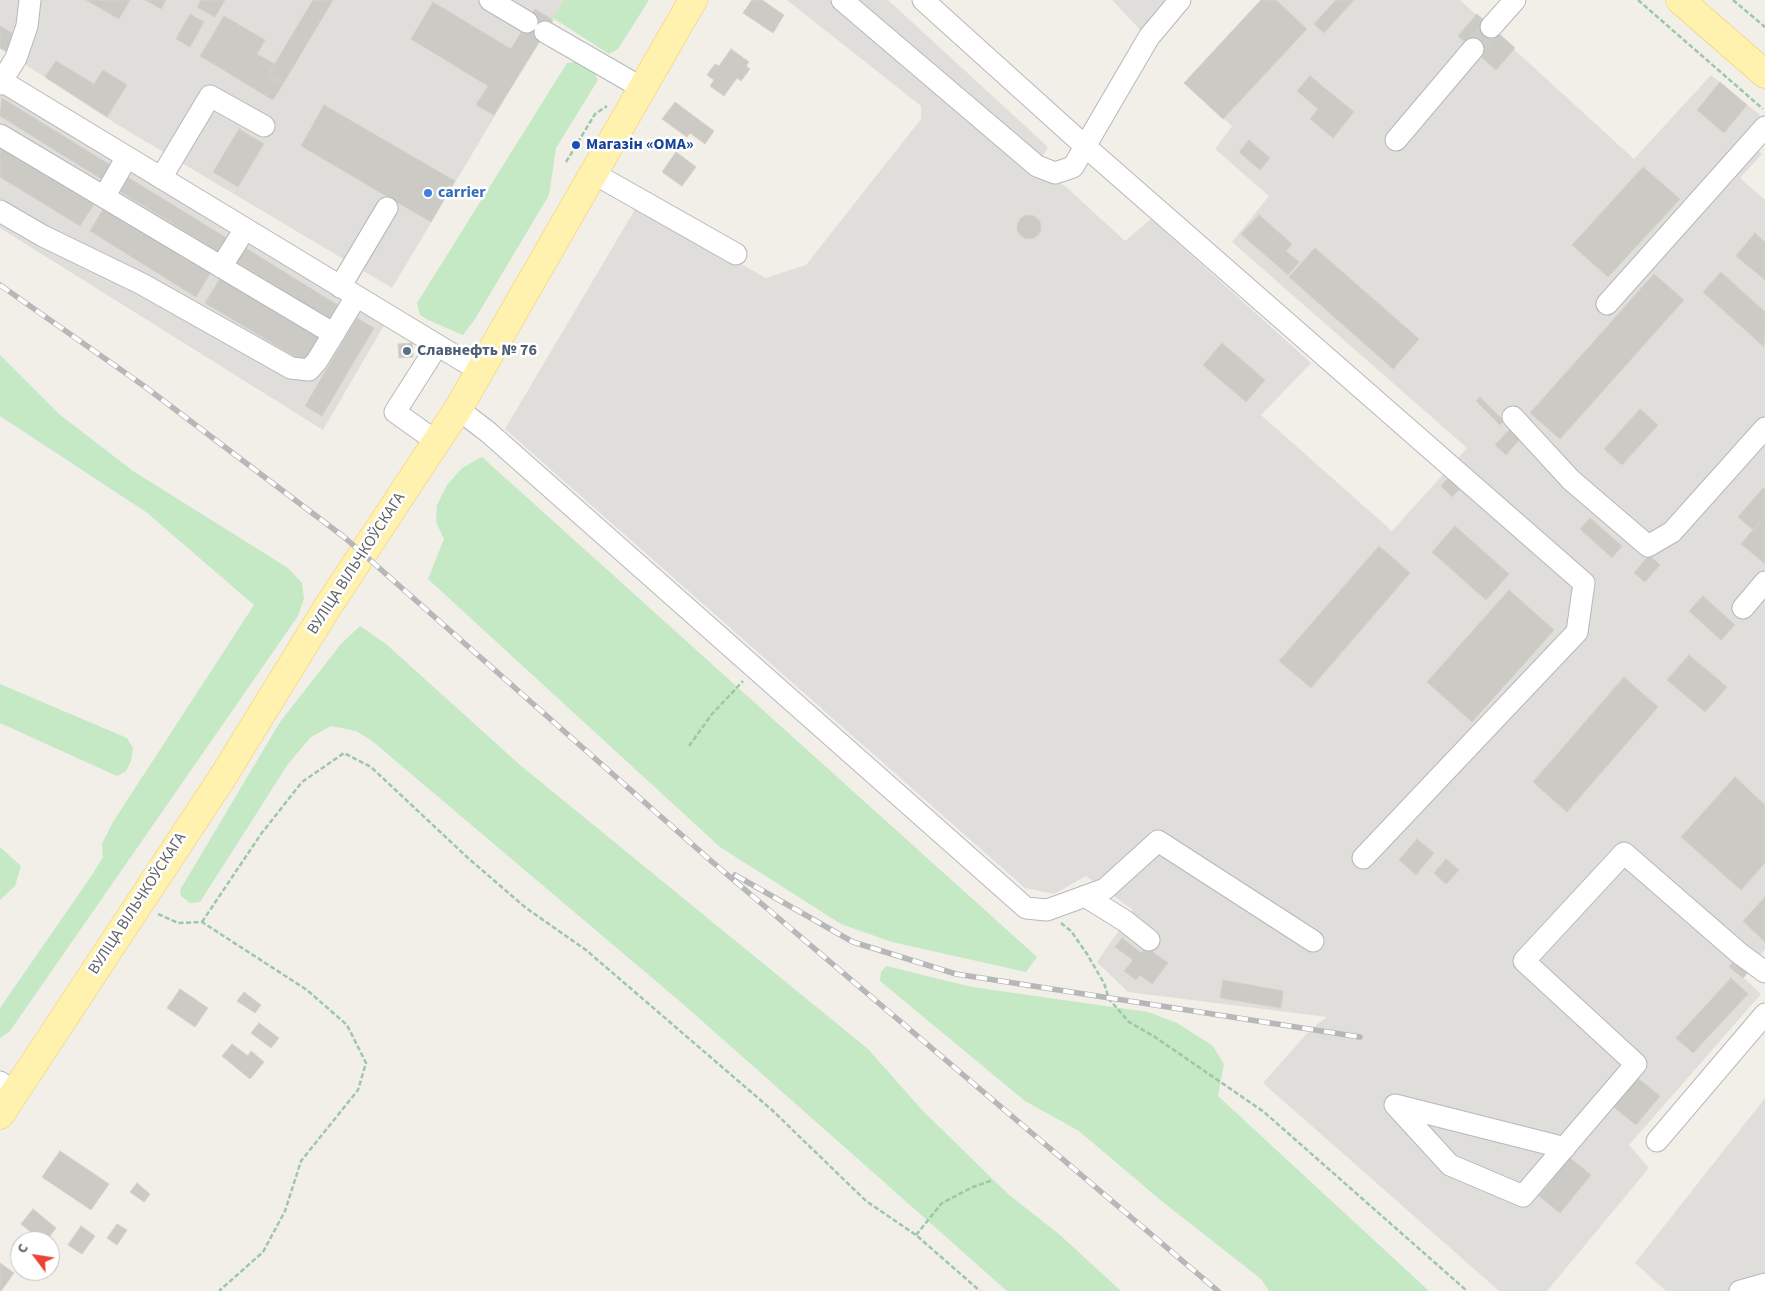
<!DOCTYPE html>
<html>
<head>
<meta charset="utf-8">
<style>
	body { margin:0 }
	#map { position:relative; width:1765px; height:1291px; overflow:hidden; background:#f1efe8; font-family:"Source Sans 3",sans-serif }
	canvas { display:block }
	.north { position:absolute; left:10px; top:1231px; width:50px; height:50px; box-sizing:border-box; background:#fff; border:1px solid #bfc1c3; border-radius:50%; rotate:301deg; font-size:14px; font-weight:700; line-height:20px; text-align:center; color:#5f6368 }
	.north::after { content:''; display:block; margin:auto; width:18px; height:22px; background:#ea4335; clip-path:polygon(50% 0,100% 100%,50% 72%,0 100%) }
</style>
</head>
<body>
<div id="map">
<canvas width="1765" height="1291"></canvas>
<div class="north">С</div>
</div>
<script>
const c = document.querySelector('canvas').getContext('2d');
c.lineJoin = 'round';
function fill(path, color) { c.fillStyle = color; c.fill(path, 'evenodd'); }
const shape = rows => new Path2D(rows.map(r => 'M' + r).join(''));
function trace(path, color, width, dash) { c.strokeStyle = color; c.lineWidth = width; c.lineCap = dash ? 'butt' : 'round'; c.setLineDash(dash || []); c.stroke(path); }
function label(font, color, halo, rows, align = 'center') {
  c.font = font + ' "Source Sans 3",sans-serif'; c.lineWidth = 5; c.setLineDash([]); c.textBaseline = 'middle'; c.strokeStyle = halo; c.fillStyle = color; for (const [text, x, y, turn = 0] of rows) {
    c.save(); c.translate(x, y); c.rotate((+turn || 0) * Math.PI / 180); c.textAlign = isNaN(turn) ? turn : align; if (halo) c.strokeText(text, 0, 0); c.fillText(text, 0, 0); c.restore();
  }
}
const industrial = shape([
	[0,0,564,0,392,288,118,125,0,48],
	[787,0,888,0,1048,147,1035,169,1065,186,1125,241,1151,219,1311,363,1261,415,1392,531,1467,448,1232,242,1269,196,1215,149,1232,126,1184,83,1261,0,1460,0,1634,159,1711,75,1760,115,1742,137,1762,154,1740,178,1765,200,1765,949,1744,978,1761,994,1629,1145,1649,1168,1547,1291,1499,1291,1263,1083,1311,1029,1327,1017,1128,992,1097,962,1133,910,1086,876,1054,894,1025,888,505,429,637,206,766,278,806,265,921,119,921,106],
	[1112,0,1171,0,1143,33],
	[0,87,386,322,323,430,0,228],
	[1765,1098,1765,1291,1666,1291,1635,1263]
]);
const green = shape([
	[564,0,649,0,618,49,609,54,553,18],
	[576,62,592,70,598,80,556,148,549,195,475,319,463,335,428,320,420,315,417,303,567,63],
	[0,355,59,414,133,471,288,568,302,583,304,599,298,616,10,1031,0,1038,0,1008,92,875,103,857,102,844,113,822,254,605,146,512,0,416],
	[482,457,1037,957,1026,972,892,942,841,924,720,847,428,579,444,539,436,522,437,505,447,485,462,468],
	[360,626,386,644,520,765,868,1049,922,1110,1008,1194,1060,1235,1121,1291,1007,1291,683,1004,371,740,356,731,331,726,311,737,288,764,200,902,190,903,181,896,180,890,280,722,341,644],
	[0,684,127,738,133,748,131,761,126,771,117,776,0,723],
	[0,847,21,866,15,886,0,900],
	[886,966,972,987,1148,1012,1177,1023,1213,1046,1224,1064,1218,1096,1429,1291,1269,1291,1261,1279,1164,1203,1079,1131,1025,1101,880,981,881,972]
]);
const building = shape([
	[86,0,130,0,119,19,86,0],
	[145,0,166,0,161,9,145,0],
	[201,0,225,0,215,17,197,7,201,0],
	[313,0,333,0,283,84,268,75,313,0],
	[752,0,762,0,784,15,773,33,743,13,752,0],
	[1261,0,1276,0,1307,29,1223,119,1184,83,1261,0],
	[1336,0,1354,0,1324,33,1314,24,1336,0],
	[433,2,511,49,535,9,553,20,494,115,476,105,488,86,411,39,433,2],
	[190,14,204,22,190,47,176,39,190,14],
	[1477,14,1515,48,1496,70,1458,36,1477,14],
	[224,16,265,40,257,54,275,64,268,75,283,84,273,100,200,56,224,16],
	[0,26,17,36,7,52,0,48,0,26],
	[731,49,749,62,746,66,750,69,741,81,737,78,724,96,710,86,714,80,707,75,715,64,719,66,731,49],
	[56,61,94,84,103,70,127,85,107,117,45,77,56,61],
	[1310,76,1354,112,1333,138,1310,119,1318,109,1297,91,1310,76],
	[1720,82,1747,105,1724,133,1697,110,1720,82],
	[2,98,115,168,106,182,0,116,2,98],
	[675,102,714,131,705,144,690,133,687,137,662,119,675,102],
	[324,105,455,181,431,222,301,146,324,105],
	[239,129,264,144,238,187,213,172,239,129],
	[1249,140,1270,158,1260,170,1239,152,1249,140],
	[0,142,96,201,80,226,0,177,0,142],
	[676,152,696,167,682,186,662,172,676,152],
	[1643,167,1680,199,1608,277,1572,245,1643,167],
	[124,175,230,240,222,254,116,189,124,175],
	[105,206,211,272,196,297,90,231,105,206],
	'1017 227a12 12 0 1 1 24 0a12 12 0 1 1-24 0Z',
	[1259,215,1292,244,1286,251,1299,262,1288,275,1241,234,1259,215],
	[1755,233,1765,242,1765,280,1736,256,1755,233],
	[244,247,339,306,330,320,235,261,244,247],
	[1315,248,1419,339,1393,369,1289,277,1315,248],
	[1721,272,1765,312,1764,347,1703,292,1721,272],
	[1654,274,1684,300,1560,439,1530,413,1654,274],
	[221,277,324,340,309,365,205,303,221,277],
	[357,318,374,328,322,416,305,406,357,318],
	[412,343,413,357,399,358,398,344,412,343],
	[1222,343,1265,380,1246,402,1203,365,1222,343],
	[1480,397,1504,421,1500,425,1476,401,1480,397],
	[1640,409,1658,425,1622,465,1604,449,1640,409],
	[1510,429,1521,438,1506,455,1495,445,1510,429],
	[1450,476,1462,487,1452,497,1441,486,1450,476],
	[1763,488,1765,490,1765,515,1753,530,1738,517,1763,488],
	[1765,515,1765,564,1741,544,1765,515],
	[1590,518,1622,546,1612,558,1580,529,1590,518],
	[1455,526,1509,574,1486,600,1432,552,1455,526],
	[1379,546,1410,573,1311,688,1279,661,1379,546],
	[1649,555,1660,565,1645,582,1634,573,1649,555],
	[1509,590,1554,630,1472,722,1427,682,1509,590],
	[1703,596,1735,625,1721,640,1689,611,1703,596],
	[1689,655,1727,687,1705,712,1667,680,1689,655],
	[1624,677,1658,707,1567,812,1533,782,1624,677],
	[1735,777,1765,805,1765,863,1741,890,1681,837,1735,777],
	[1417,839,1434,853,1416,875,1399,860,1417,839],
	[1446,859,1459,870,1446,884,1434,873,1446,859],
	[1765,897,1765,942,1743,921,1765,897],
	[1122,938,1141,953,1146,947,1168,963,1152,984,1140,975,1136,980,1124,971,1133,960,1115,947,1122,938],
	[1745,945,1760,956,1743,978,1729,967,1745,945],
	[1731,978,1748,994,1693,1053,1676,1038,1731,978],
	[1223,980,1283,991,1281,1008,1220,998,1223,980],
	[180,989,208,1008,195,1027,167,1008,180,989],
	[244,992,261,1005,255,1013,237,1001,244,992],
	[259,1023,279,1038,271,1048,251,1033,259,1023],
	[232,1044,248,1056,251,1051,264,1062,250,1079,222,1056,232,1044],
	[1635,1076,1660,1096,1636,1125,1611,1105,1635,1076],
	[60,1151,109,1184,91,1210,42,1177,60,1151],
	[1570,1158,1591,1175,1560,1213,1539,1196,1570,1158],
	[137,1183,150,1194,144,1202,130,1192,137,1183],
	[33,1209,56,1228,46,1241,42,1241,21,1224,33,1209],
	[117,1224,127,1230,117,1245,107,1238,117,1224],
	[81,1226,95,1236,82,1254,68,1245,81,1226],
	[0,1263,14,1273,1,1291,0,1291,0,1263]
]);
const minorTunnel = shape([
	[1473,49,1491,27]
]);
const path = shape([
	[1638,0,1763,109],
	[1733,0,1765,27],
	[566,162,595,114,607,106],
	[689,746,712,714,743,681],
	[158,914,178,923,202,922,307,990,347,1025,366,1063,358,1090,301,1161,285,1211,263,1252,219,1291],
	[202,922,261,834,302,782,344,753,371,767,468,858,526,908,586,950,772,1110,866,1201,916,1235,980,1291],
	[1061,923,1071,931,1087,954,1104,983,1109,999,1129,1022,1155,1037,1264,1112,1467,1291],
	[916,1235,942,1203,973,1187,993,1180]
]);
const minor = shape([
	[490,0,527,22],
	[842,0,1037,166,1055,173,1073,167,1149,37,1180,0],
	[923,0,1086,147,1584,583,1577,632,1363,858],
	[1491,27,1515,0],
	[545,32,642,88],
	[0,80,480,371],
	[0,84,16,58,27,26,30,0],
	[0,135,334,334],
	[1396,140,1473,49],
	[593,173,736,254],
	[161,178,210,96,264,126],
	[104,197,127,157],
	[0,211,43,236,142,284,291,368,309,370,317,361,356,297],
	[221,267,245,229],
	[340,287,387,208],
	[1607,304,1765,127],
	[437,346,395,412,437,442],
	[458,409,488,432,1026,908,1047,910,1105,889,1158,841,1313,941],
	[1513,417,1571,480,1648,546,1672,532,1765,428],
	[1743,608,1765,582],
	[1085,896,1125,921,1149,940],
	[0,1082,14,1092],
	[1657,1141,1765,1014],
	[1565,1148,1395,1105,1450,1165,1523,1196,1636,1064,1524,961,1624,853,1739,953,1765,972],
	[1740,1291,1765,1284]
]);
const major = shape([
	[1680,0,1765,74],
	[0,1115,224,775,325,611,458,409,693,0]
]);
const rail = shape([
	[0,285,144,386,344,537,710,860,1218,1291],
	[735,875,853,942,956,974,1360,1037]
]);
const markers = [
	[576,145,5,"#1a4fb4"],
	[428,193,5,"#3f7fe0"],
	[407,351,5,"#5c6f8a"]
];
const transitNames = [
	["Магазін «ОМА»",586,145]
];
const shopNames = [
	["carrier",438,193]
];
const serviceNames = [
	["Славнефть № 76",417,351]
];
const streetNames = [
	["ВУЛІЦА ВІЛЬЧКОЎСКАГА",357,564,-57],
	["ВУЛІЦА ВІЛЬЧКОЎСКАГА",138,904,-57]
];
fill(industrial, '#e0deda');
fill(green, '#c5e8c5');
fill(building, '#cccac5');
trace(building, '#d6d1c6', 1);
trace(minorTunnel, '#ccccc8', 21, [21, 11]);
trace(minor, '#b5b8bc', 23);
trace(major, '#f2c960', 29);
trace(path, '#9cc7a9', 2.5, [5, 2.5]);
trace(minor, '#fff', 21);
trace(major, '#fff2af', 28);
trace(rail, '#b6b7b8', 5.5);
trace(rail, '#fff', 4, [11]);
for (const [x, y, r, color] of markers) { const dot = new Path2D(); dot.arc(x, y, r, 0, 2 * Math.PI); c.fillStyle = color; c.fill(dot); trace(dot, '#fff', 2); }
label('bold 16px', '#164399', '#fff', transitNames, 'left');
label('bold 16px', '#366cbe', '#fff', shopNames, 'left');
label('bold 16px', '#4e5e75', '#fff', serviceNames, 'left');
label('16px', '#5f6368', '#fff', streetNames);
</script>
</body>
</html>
